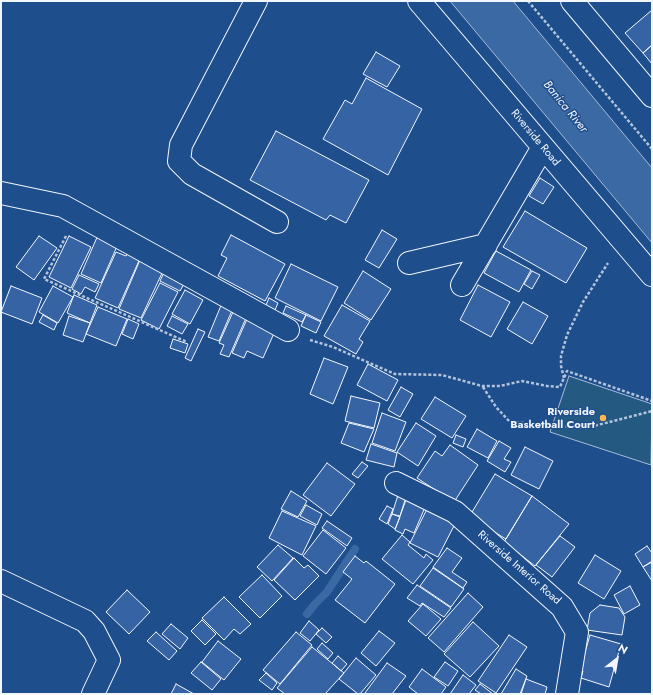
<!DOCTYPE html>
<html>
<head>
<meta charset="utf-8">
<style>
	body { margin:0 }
	#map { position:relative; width:653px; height:695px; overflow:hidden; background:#1f4e8c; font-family:Jost,sans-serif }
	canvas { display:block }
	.frame { position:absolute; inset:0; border:2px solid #f2f6ff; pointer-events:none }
	.north { position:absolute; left:597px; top:639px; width:40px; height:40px; -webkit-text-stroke:3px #1f4e8c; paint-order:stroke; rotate:31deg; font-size:11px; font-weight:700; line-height:16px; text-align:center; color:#f2f6ff }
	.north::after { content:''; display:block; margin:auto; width:14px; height:18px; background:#f2f6ff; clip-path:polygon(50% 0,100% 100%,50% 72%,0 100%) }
</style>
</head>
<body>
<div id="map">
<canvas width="653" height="695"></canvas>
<div class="frame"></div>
<div class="north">N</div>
</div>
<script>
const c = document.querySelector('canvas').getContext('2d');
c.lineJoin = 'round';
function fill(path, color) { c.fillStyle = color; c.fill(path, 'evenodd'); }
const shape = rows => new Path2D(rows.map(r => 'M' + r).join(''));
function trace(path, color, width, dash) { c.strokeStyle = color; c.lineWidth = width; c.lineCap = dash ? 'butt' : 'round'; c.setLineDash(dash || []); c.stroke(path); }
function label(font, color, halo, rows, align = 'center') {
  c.font = font + ' Jost,sans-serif'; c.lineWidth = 3; c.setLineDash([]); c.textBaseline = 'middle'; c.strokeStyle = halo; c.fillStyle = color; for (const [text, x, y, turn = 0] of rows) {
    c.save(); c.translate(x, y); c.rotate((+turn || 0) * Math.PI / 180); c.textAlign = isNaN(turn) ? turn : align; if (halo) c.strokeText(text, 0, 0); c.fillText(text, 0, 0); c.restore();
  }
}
const green = shape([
	[569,376,652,404,651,465,550,432,569,376]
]);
const water = shape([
	[450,1,513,1,652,168,652,243,450,1]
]);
const stream = shape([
	[307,614,315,604,327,592,355,549]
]);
const building = shape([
	[652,10,652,45,643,53,625,33,652,10],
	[652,45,652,64,643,53,652,45],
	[376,52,400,66,387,87,363,74,376,52],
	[366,78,422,109,388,175,323,139,345,100,352,104,366,78],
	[276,131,369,180,346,223,330,215,326,220,250,180,276,131],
	[540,178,554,187,543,204,529,196,540,178],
	[525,211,587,248,566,283,503,247,525,211],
	[382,230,397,239,379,268,365,260,382,230],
	[98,235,118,244,101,283,81,274,98,235],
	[231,235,285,264,265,301,218,276,227,258,221,255,231,235],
	[39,236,57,248,34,280,16,267,39,236],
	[69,236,91,247,71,288,49,277,69,236],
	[130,249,142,254,118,308,95,298,116,252,126,256,130,249],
	[496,251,531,270,519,292,484,273,496,251],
	[140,260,163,271,141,318,119,309,140,260],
	[291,264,338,287,321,321,275,298,291,264],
	[167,266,188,277,180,291,160,281,167,266],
	[363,271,391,289,371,320,344,303,363,271],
	[532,271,540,275,532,289,524,284,532,271],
	[79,275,99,284,95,292,85,287,81,294,72,289,79,275],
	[160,283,178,292,159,329,141,320,160,283],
	[478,285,510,302,491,337,460,320,478,285],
	[11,286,42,298,32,324,1,312,11,286],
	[53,286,73,297,58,323,39,312,53,286],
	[185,290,203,300,190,324,172,314,185,290],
	[74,295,97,305,90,323,67,313,74,295],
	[269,298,278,303,275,310,266,305,269,298],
	[523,302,548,316,532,344,507,329,523,302],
	[222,303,233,308,219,341,208,337,222,303],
	[342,305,370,321,359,339,363,342,356,354,324,336,342,305],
	[286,306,306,315,302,322,283,313,286,306],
	[98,307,127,319,116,346,86,334,98,307],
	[233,312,246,318,229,357,220,354,224,345,219,343,233,312],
	[43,315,57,323,54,330,39,322,43,315],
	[306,315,321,322,316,333,301,326,306,315],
	[69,316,90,323,83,342,63,335,69,316],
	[172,316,188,324,182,334,167,326,172,316],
	[128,319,139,324,133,339,122,334,128,319],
	[247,319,275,331,263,358,247,351,244,358,232,353,247,319],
	[198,329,205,332,191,361,185,358,198,329],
	[173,339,188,344,185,353,170,348,173,339],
	[324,358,348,367,333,404,310,394,324,358],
	[368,364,398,380,387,401,357,385,368,364],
	[401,387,413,394,400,417,388,410,401,387],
	[351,396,380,403,374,428,345,421,351,396],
	[435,397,466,416,452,438,421,419,435,397],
	[382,413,406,422,395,451,372,443,382,413],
	[349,423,374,429,364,452,341,443,349,423],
	[416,423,436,436,418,466,397,452,416,423],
	[477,429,497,441,488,458,467,447,477,429],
	[456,435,466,439,463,447,453,443,456,435],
	[499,441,511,448,504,459,511,462,505,472,487,461,499,441],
	[371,444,397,453,394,467,366,460,371,444],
	[450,445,478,465,454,502,417,478,435,451,442,456,450,445],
	[525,447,553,461,539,489,511,475,525,447],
	[362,462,368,466,358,478,352,474,362,462],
	[327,463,355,484,331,516,303,495,327,463],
	[495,474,532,496,506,539,469,517,495,474],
	[291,491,307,501,298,517,281,509,291,491],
	[398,495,406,497,400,516,392,514,398,495],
	[532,496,569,524,535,566,504,542,532,496],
	[407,497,426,505,414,533,405,529,403,534,395,530,407,497],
	[306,505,322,514,317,525,300,516,306,505],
	[429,505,457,520,438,557,410,543,429,505],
	[387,506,393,509,387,524,379,519,387,506],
	[282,511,316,526,302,555,269,538,282,511],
	[392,514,400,517,395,529,388,524,392,514],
	[327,521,352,538,347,546,322,528,327,521],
	[323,530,346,548,326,574,303,556,323,530],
	[402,535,410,542,408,545,424,558,426,554,433,560,413,584,382,559,402,535],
	[560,536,575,547,552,577,536,565,560,536],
	[278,545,293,558,272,581,257,567,278,545],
	[647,546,652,553,652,561,643,567,635,554,647,546],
	[447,548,462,558,452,572,467,582,463,588,433,567,447,548],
	[595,555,621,571,604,599,578,583,595,555],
	[355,556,364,563,366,561,395,584,365,623,335,600,352,579,343,572,355,556],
	[294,558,304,568,308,565,319,576,295,600,274,580,294,558],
	[652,562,652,581,643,567,652,562],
	[433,568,464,589,451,607,420,586,433,568],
	[262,575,282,596,260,618,239,597,262,575],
	[417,585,451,608,444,617,422,603,420,606,407,598,417,585],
	[630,586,640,605,624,614,614,595,630,586],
	[127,590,150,612,129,634,106,612,127,590],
	[468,593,483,607,444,652,428,638,468,593],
	[224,597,251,624,240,634,234,629,224,640,202,618,224,597],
	[423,604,441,619,426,636,408,621,423,604],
	[600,605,619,608,625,617,622,635,587,630,590,613,600,605],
	[202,620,216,634,205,645,191,631,202,620],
	[309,621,319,630,310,641,300,633,309,621],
	[473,622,499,646,470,677,444,654,473,622],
	[171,624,188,638,180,649,162,634,171,624],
	[322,628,332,637,326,643,316,634,322,628],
	[379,631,395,643,376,666,361,653,379,631],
	[156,632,177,651,169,660,147,641,156,632],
	[296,632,312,645,280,684,263,670,296,632],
	[509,635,527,647,496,693,478,681,509,635],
	[590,635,621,644,609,687,581,678,583,671,580,670,590,635],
	[218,641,241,659,224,680,202,662,218,641],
	[322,643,333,653,328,659,317,649,322,643],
	[312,647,344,673,325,694,285,694,277,688,312,647],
	[338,656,347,664,341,671,332,663,338,656],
	[356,658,376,675,360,694,358,694,339,679,356,658],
	[201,662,221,679,212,690,191,673,201,662],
	[445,662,458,671,448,686,434,677,445,662],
	[387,663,406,676,392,694,367,694,365,693,387,663],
	[422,669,446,687,441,694,418,694,409,687,422,669],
	[516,669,527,676,520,694,501,694,516,669],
	[266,673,277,683,272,690,259,680,266,673],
	[463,675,476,685,469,694,450,694,463,675],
	[526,679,547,687,545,694,521,694,526,679],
	[176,684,194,694,171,694,176,684],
	[480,684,493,694,481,694,475,690,480,684]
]);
const path = shape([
	[528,1,652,149],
	[66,236,44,279,187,342],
	[310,340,333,347,395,374,442,375,482,386,500,386,522,381,547,386,560,387,567,371,652,401],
	[564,378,561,366,561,356,567,335,583,302,608,263],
	[483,387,496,407,510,422,586,428,652,411]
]);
const minor = shape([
	[256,1,181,145,179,161,192,174,277,222],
	[419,1,652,275],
	[572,1,652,96],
	[1,193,63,206,288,330],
	[409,263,486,245],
	[462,285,543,147],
	[396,483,455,512,562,607,577,632,567,694],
	[1,581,85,621,94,631,109,660,93,694]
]);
const markers = [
	[603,418,4,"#ffb74d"]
];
const streetNames = [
	["Riverside Road",535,138,50],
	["Riverside Interior Road",519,568,41]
];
const poiNames = [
	["Riverside",595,412],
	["Basketball Court",595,425]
];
const waterNames = [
	["Banica River",565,107,51]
];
fill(green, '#245a82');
trace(green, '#a8bbd7', 1);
fill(water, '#3b69a3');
trace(water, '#a8bbd7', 1);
trace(stream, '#3b69a3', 8);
fill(building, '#3563a3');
trace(building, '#f2f6ff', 1);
trace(minor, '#f2f6ff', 24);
trace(path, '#b3c4dc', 2.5, [3, 2]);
trace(minor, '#1f4e8c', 22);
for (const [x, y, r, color] of markers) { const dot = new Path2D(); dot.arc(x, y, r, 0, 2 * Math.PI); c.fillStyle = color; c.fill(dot); trace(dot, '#1f4e8c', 1.5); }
label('11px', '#f2f6ff', '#1f4e8c', streetNames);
label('bold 11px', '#f2f6ff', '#1f4e8c', poiNames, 'right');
label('italic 12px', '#f2f6ff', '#1f4e8c', waterNames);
</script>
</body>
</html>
